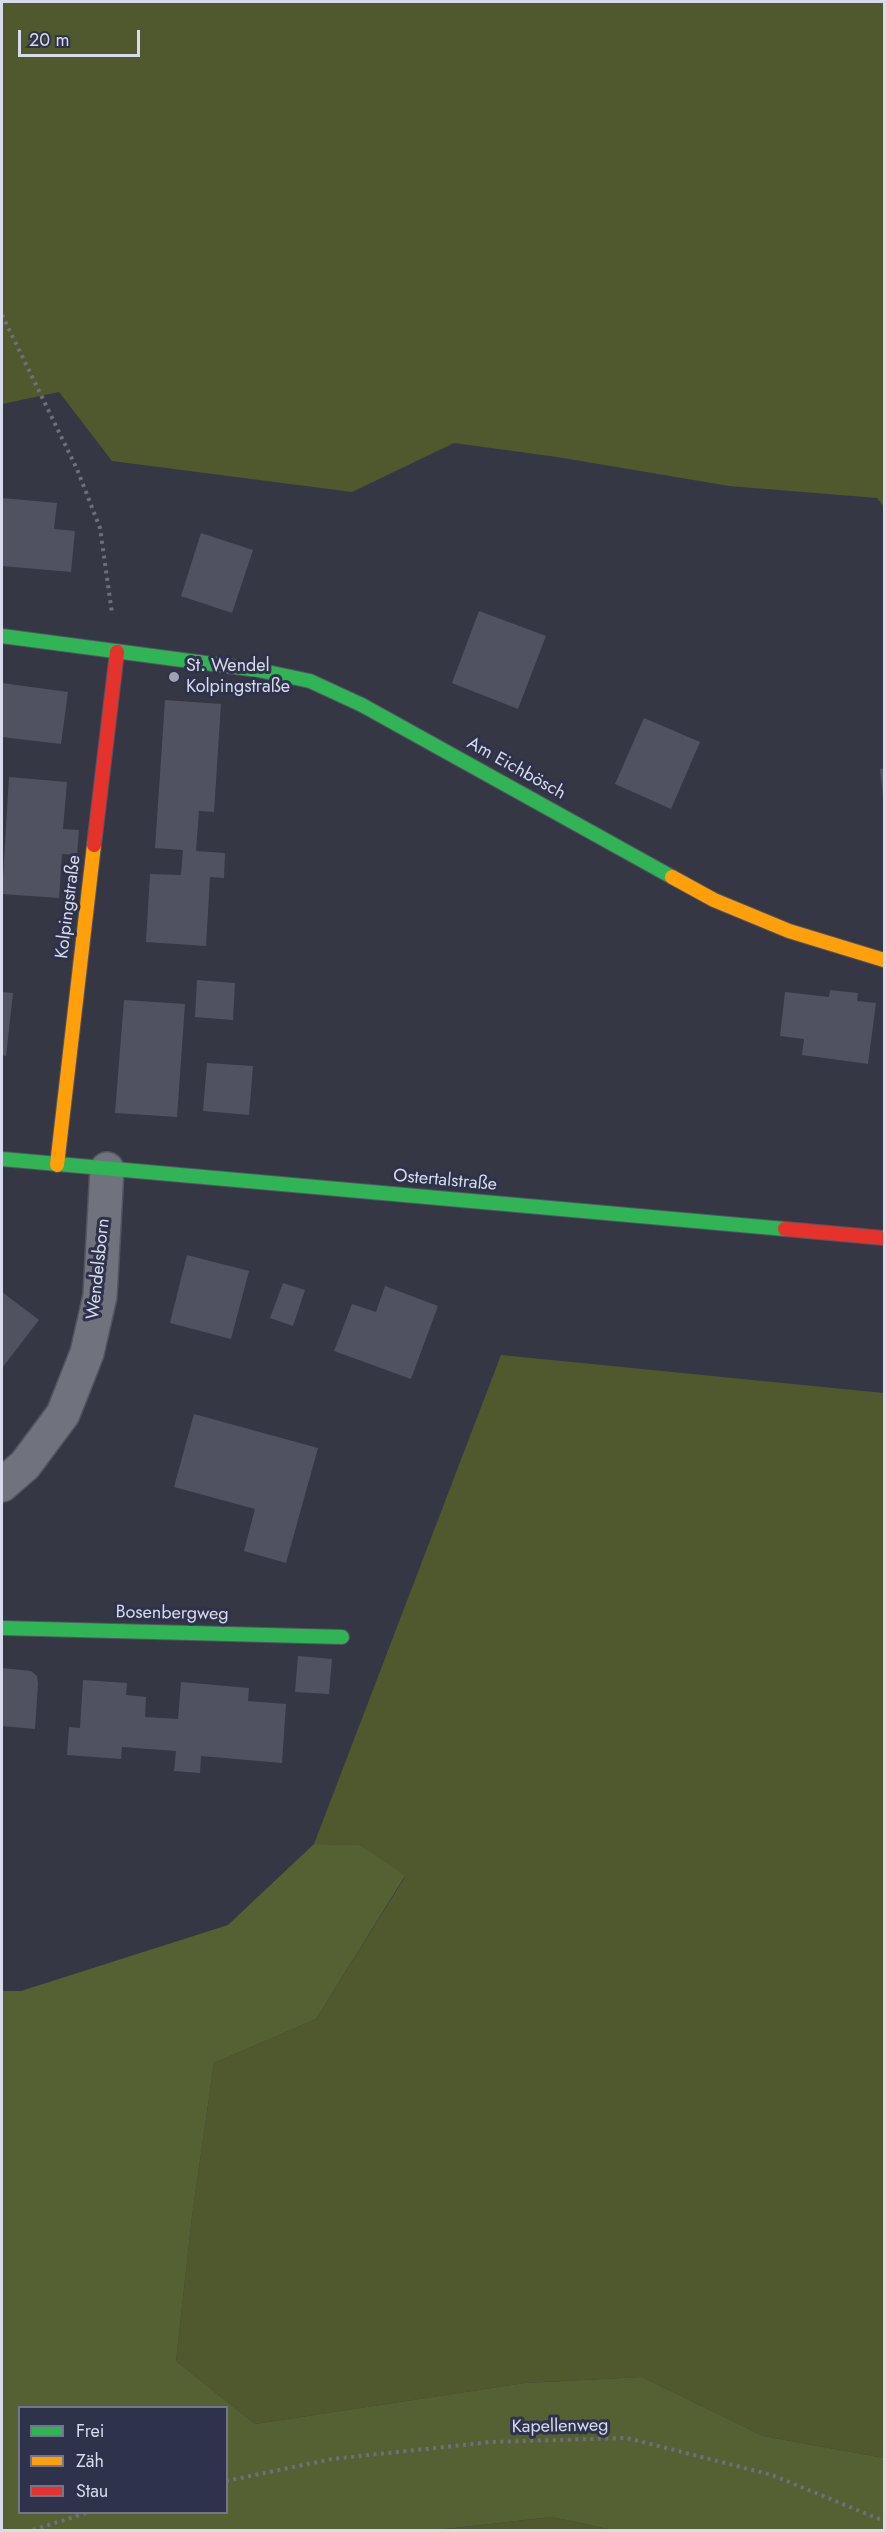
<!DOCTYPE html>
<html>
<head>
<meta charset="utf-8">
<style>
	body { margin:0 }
	#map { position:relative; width:886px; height:2532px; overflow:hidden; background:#353745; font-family:Jost,sans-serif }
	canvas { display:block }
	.frame { position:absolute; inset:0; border:3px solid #d8dbeb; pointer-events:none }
	.legend { position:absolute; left:18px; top:2406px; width:210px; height:108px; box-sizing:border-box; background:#2f324b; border:2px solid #73768b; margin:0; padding:8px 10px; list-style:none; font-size:18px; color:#d8dbeb }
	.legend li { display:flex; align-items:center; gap:12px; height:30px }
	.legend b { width:30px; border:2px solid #73768b }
	.scale { position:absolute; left:18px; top:30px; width:122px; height:27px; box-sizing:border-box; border:3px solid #d8dbeb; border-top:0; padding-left:8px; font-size:18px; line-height:21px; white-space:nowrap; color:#d8dbeb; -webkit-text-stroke:4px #2f324b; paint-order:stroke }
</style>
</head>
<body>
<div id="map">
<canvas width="886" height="2532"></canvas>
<div class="frame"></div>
<ul class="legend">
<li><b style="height:8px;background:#30b455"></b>Frei</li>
<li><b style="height:8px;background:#ff9f0a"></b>Zäh</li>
<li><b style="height:8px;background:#e5322d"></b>Stau</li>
</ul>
<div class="scale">20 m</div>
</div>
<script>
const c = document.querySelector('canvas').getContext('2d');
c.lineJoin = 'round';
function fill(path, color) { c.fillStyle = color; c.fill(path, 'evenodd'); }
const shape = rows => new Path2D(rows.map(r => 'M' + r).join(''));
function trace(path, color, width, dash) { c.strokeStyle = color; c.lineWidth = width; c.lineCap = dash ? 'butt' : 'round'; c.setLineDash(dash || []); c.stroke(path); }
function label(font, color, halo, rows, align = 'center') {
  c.font = font + ' Jost,sans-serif'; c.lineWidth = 6; c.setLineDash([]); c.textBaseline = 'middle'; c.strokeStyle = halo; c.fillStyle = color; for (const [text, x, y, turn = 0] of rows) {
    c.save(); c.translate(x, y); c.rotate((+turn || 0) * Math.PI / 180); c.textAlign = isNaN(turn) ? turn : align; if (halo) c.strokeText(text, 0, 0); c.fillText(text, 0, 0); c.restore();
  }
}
const green = shape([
	[2,2,884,2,884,507,877,498,729,486,557,457,454,443,352,492,112,461,59,392,2,404],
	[501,1355,884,1393,884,2458,763,2436,642,2377,525,2383,255,2424,176,2361,192,2216,214,2063,316,2019,405,1877,360,1845,314,1844],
	[552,2517,613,2530,436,2530]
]);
const forest = shape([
	[314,1844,360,1845,405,1876,316,2019,214,2063,192,2216,176,2361,255,2424,525,2383,642,2377,763,2436,884,2458,884,2530,613,2530,552,2517,436,2530,2,2530,2,1991,21,1991,228,1925],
	[20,2408,226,2408,226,2512,20,2512]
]);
const building = shape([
	[2,498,57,503,54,529,75,531,71,572,2,566],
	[201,533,253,550,232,613,181,596],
	[479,611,546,636,518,709,452,683],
	[2,683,68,692,61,744,2,737],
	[165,700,221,704,214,812,199,811,196,851,225,853,224,878,210,877,206,946,146,942,150,874,181,875,183,850,155,848],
	[644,718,700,742,671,809,615,784],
	[884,768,884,798,883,798,880,769],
	[9,777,67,782,63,829,79,830,77,855,62,854,59,898,2,894],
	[197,980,235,983,233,1020,195,1017],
	[830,990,858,993,857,1001,876,1003,868,1064,802,1055,804,1039,780,1036,785,992,829,997],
	[2,992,13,993,6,1056,2,1055],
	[124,1000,185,1004,177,1117,115,1113],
	[207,1063,253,1066,249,1115,203,1111],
	[187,1255,249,1271,231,1339,170,1323],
	[283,1283,305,1290,293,1326,270,1318],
	[385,1286,438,1306,411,1379,334,1351,352,1304,376,1312],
	[2,1292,39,1320,2,1368],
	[194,1414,318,1448,286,1563,244,1551,255,1509,174,1487],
	[298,1656,332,1659,329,1694,295,1692],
	[2,1668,31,1671,37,1676,38,1684,35,1729,2,1726],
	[83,1680,127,1683,126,1695,146,1697,145,1717,178,1719,181,1682,249,1688,248,1701,286,1704,282,1763,201,1756,200,1773,174,1771,176,1751,122,1747,121,1759,67,1755,69,1727,80,1728]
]);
const path = shape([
	[2,315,77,469,100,528,112,613],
	[226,2481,332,2459,491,2442,627,2438,772,2475,884,2521],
	[33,2530,89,2512]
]);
const street = shape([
	[2,1485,25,1465,63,1414,87,1353,100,1296,107,1169]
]);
const fast = shape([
	[2,636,258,670,310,681,362,705,672,877],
	[2,1159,785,1229],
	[2,1628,342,1637]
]);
const slow = shape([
	[672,877,714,900,789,931,884,960],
	[57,1165,94,845]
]);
const jam = shape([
	[94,845,117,652],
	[785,1229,884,1238]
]);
const markers = [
	[174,677,6,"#9fa2b1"]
];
const poiNames = [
	["St. Wendel",186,667],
	["Kolpingstraße",186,688]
];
const streetNames = [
	["Am Eichbösch",516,769,29],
	["Kolpingstraße",69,907,-83],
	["Ostertalstraße",445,1181,5],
	["Wendelsborn",99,1269,-84],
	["Bosenbergweg",172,1614,1],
	["Kapellenweg",560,2427,-1]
];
fill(green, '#4f592d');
fill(forest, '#566133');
fill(building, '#505262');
trace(street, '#535461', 36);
trace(fast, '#535461', 16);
trace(slow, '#535461', 16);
trace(jam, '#535461', 16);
trace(path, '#6e6f7a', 4, [3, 4.5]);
trace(street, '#70727d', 33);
trace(fast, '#30b455', 14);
trace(slow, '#ff9f0a', 14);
trace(jam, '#e5322d', 14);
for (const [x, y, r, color] of markers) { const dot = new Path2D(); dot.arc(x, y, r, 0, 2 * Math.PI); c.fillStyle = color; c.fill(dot); trace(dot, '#2f324b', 2); }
label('18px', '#d8dbeb', '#2f324b', poiNames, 'left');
label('18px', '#d8dbeb', '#2f324b', streetNames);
</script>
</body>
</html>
